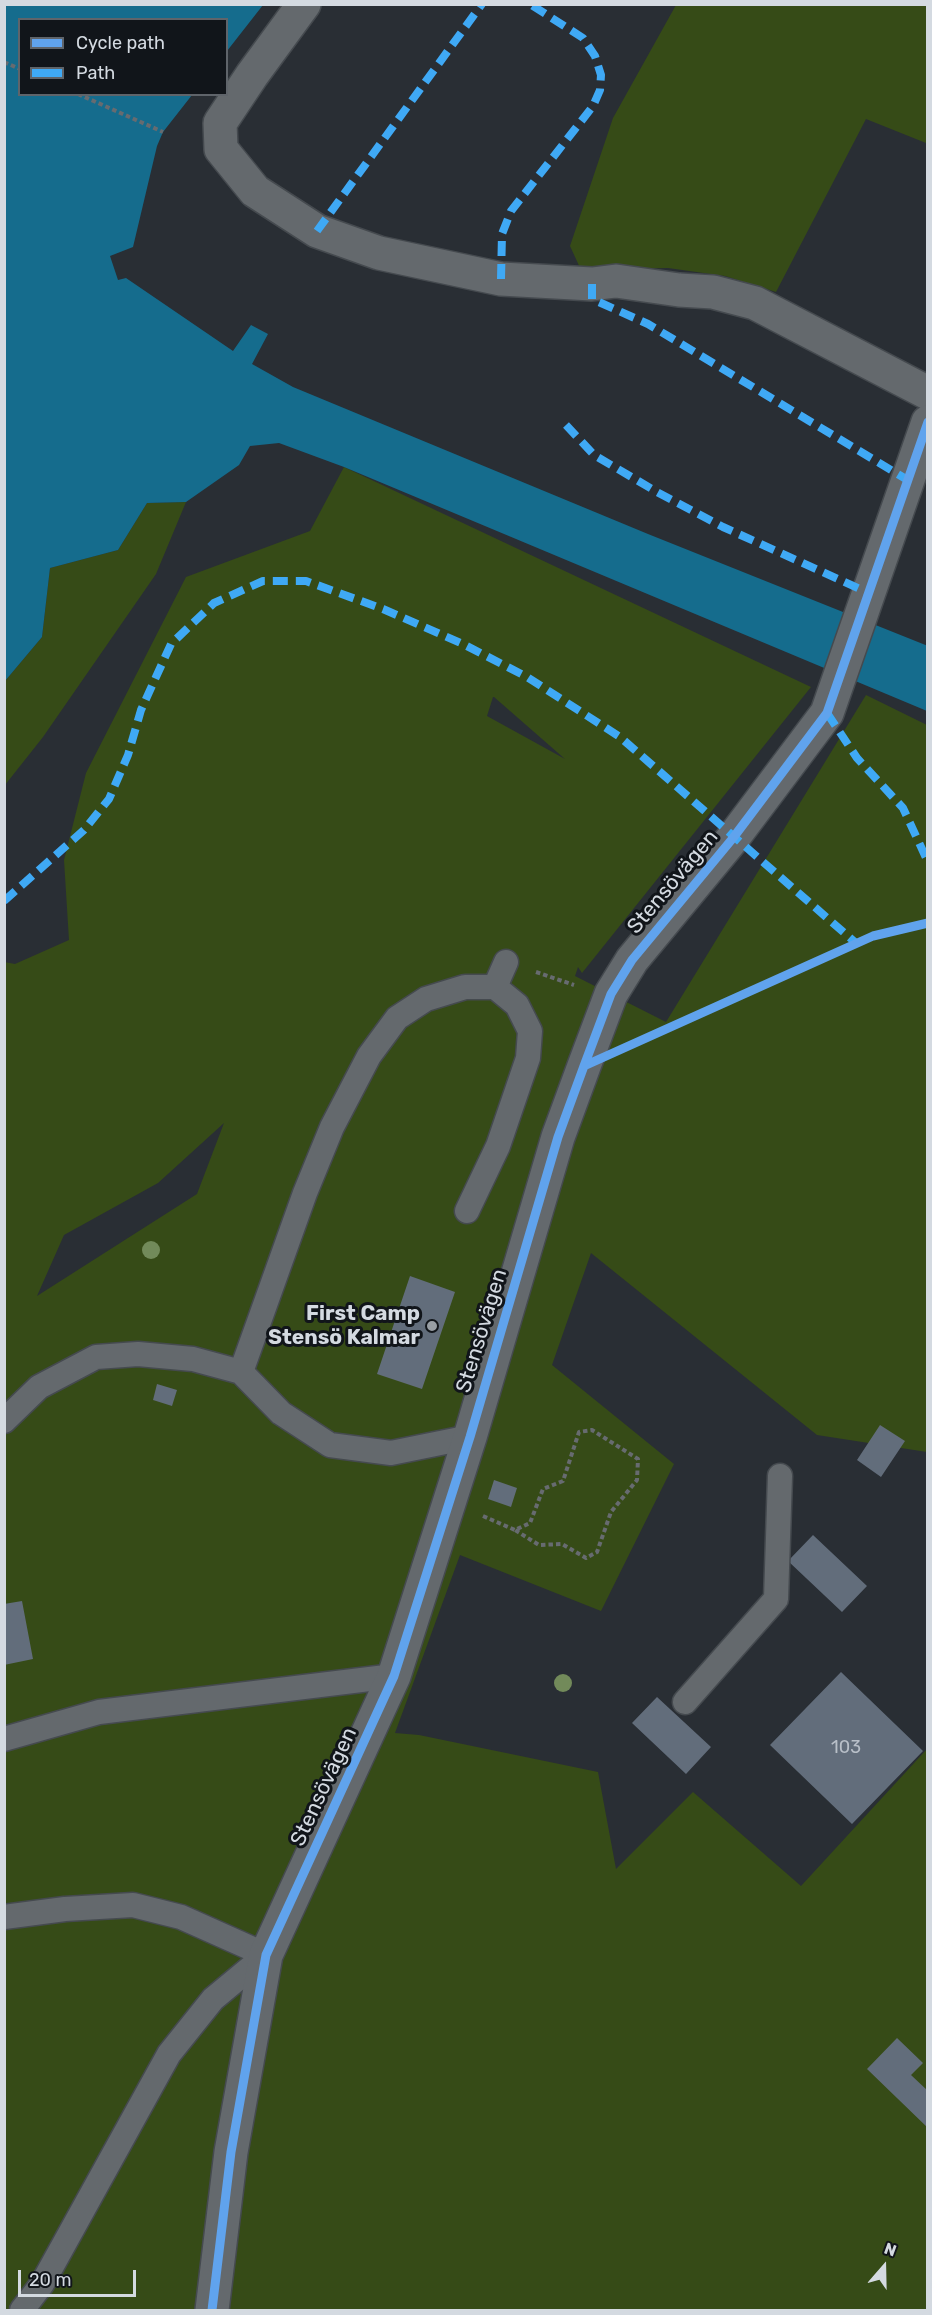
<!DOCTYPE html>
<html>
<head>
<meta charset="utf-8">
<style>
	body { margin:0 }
	#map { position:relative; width:932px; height:2315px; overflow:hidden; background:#292e34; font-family:Rubik,sans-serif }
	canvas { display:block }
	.frame { position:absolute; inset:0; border:6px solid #d4dae1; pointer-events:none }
	.legend { position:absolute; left:18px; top:18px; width:210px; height:78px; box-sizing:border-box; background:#11151a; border:2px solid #5f646a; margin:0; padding:8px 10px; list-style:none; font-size:18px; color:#d4dae1 }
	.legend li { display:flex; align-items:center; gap:12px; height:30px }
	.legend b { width:30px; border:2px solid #5f646a }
	.north { position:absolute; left:854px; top:2237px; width:60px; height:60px; -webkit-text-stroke:4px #11151a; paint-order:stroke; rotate:20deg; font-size:16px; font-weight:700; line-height:24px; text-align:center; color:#d4dae1 }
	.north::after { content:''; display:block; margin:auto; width:21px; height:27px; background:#d4dae1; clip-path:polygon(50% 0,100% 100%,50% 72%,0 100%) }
	.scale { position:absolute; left:18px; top:2270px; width:118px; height:27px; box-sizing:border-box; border:3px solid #d4dae1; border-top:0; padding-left:8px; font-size:18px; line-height:21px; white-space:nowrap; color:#d4dae1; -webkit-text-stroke:4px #11151a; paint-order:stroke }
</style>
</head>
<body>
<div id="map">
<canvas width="932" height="2315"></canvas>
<div class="frame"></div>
<ul class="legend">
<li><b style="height:8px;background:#60a3ed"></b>Cycle path</li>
<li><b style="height:8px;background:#3fa9f5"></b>Path</li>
</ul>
<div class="north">N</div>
<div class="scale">20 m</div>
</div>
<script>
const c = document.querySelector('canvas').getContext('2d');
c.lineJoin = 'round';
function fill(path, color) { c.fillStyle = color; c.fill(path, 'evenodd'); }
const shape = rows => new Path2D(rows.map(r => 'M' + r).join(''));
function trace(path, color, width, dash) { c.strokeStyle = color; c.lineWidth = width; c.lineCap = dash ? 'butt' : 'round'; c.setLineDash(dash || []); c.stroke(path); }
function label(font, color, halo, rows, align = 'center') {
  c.font = font + ' Rubik,sans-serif'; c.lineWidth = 6; c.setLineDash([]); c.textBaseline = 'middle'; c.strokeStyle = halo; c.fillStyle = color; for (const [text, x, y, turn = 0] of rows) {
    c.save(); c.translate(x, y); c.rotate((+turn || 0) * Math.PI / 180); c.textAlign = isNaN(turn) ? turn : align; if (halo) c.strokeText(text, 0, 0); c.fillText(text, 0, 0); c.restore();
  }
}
const green = shape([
	[676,5,927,5,927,141,926,143,866,119,776,292,725,276,668,268,581,270,570,246,613,118],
	[344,467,811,687,582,973,578,967,575,976,666,1022,866,695,927,725,927,1452,817,1435,591,1253,552,1365,674,1464,601,1611,460,1555,395,1733,419,1735,598,1772,616,1869,693,1792,801,1886,927,1749,927,2310,5,2310,4,962,15,964,69,940,64,860,86,773,186,577,310,531],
	[493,697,494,697,565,759,487,716],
	[224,1123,197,1194,37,1296,64,1235,158,1183],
	[186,502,156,574,43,737,5,785,5,681,42,637,50,568,118,550,147,503]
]);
const water = shape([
	[5,4,263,5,227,51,226,20,20,20,20,94,192,95,163,132,157,146,133,247,110,256,118,280,126,278,233,351,251,325,268,334,252,364,293,387,648,534,928,646,927,711,344,467,279,443,250,446,239,465,186,502,147,503,118,550,50,568,42,637,5,681]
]);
const building = shape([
	[410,1276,455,1292,422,1389,377,1374],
	[157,1384,177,1390,172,1406,153,1400],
	[880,1425,905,1441,881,1477,857,1460],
	[494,1480,517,1488,511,1507,488,1499],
	[813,1535,867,1586,842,1612,788,1561],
	[22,1601,33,1659,4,1665,4,1604],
	[841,1672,923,1751,852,1824,770,1745],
	[657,1697,711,1747,686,1774,632,1723],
	[897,2038,923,2063,911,2075,928,2091,928,2128,867,2069]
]);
const path = shape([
	[4,62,20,69],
	[78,94,163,132],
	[536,972,574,985],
	[483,1516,515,1530,530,1523,543,1489,563,1481,579,1432,592,1430,638,1459,637,1480,611,1512,597,1552,586,1558,562,1544,539,1545,515,1530]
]);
const service = shape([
	[495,987,506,962],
	[241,1372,305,1193,332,1127,369,1056,397,1018,426,999,465,987,495,987,517,1005,530,1031,528,1058,498,1146,467,1211],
	[4,1421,39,1387,96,1357,138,1354,193,1359,241,1372,281,1413,330,1445,391,1453,470,1437],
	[685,1702,776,1599,780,1476],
	[4,1739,99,1712,394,1676],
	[4,1917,65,1909,133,1905,181,1917,266,1955,213,1999,169,2054,42,2284,22,2310]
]);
const minor = shape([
	[304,4,252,75,220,123,221,149,255,191,317,231,379,253,501,279,592,284,616,281,679,290,713,292,755,303,928,393]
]);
const tertiary = shape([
	[212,2310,231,2152,266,1955,394,1676,470,1437,558,1137,584,1066,611,994,632,960,733,838,827,713,928,422]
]);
const quiet = shape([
	[317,231,482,4],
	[501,279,502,234,511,211,593,106,600,90,601,75,595,56,583,38,530,4],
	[592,284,592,299,648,324,906,479],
	[566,425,594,455,657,492,723,527,869,593],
	[827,713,857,758,903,808,928,862],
	[4,901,84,830,109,799,128,755,141,710,171,644,214,603,263,581,306,581,383,609,463,644,527,677,620,737,857,944]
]);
const cycleway = shape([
	[584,1066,873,936,928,923],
	[212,2310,231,2152,266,1955,394,1676,470,1437,558,1137,584,1066,611,994,632,960,733,838,827,713,928,422]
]);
const trees = [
	[151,1250],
	[563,1683]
];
const markers = [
	[432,1326,6,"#989ea4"]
];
const numberNames = [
	["103",846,1748]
];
const streetNames = [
	["Stensövägen",673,882,-50],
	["Stensövägen",482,1331,-73],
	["Stensövägen",324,1787,-65]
];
const poiNames = [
	["First Camp",420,1314],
	["Stensö Kalmar",420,1338]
];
fill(green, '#364b17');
fill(water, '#156c8d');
fill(building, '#626d7b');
trace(service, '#454a4f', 27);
trace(minor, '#454a4f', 36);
trace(tertiary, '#454a4f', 36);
trace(path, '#676b70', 4, [4.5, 3]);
trace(service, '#64696d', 24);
trace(minor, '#64696d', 33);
trace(tertiary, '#64696d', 33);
trace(quiet, '#3fa9f5', 8, [15, 8]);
trace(cycleway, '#60a3ed', 9);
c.fillStyle = '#728a5a';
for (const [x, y] of trees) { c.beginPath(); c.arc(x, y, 9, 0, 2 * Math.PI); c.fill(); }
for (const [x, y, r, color] of markers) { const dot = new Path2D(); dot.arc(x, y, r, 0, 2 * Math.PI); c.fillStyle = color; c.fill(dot); trace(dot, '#11151a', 2); }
label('18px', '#b8bfc8', null, numberNames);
label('21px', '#d4dae1', '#11151a', streetNames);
label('bold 21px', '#d4dae1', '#11151a', poiNames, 'right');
</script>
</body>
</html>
